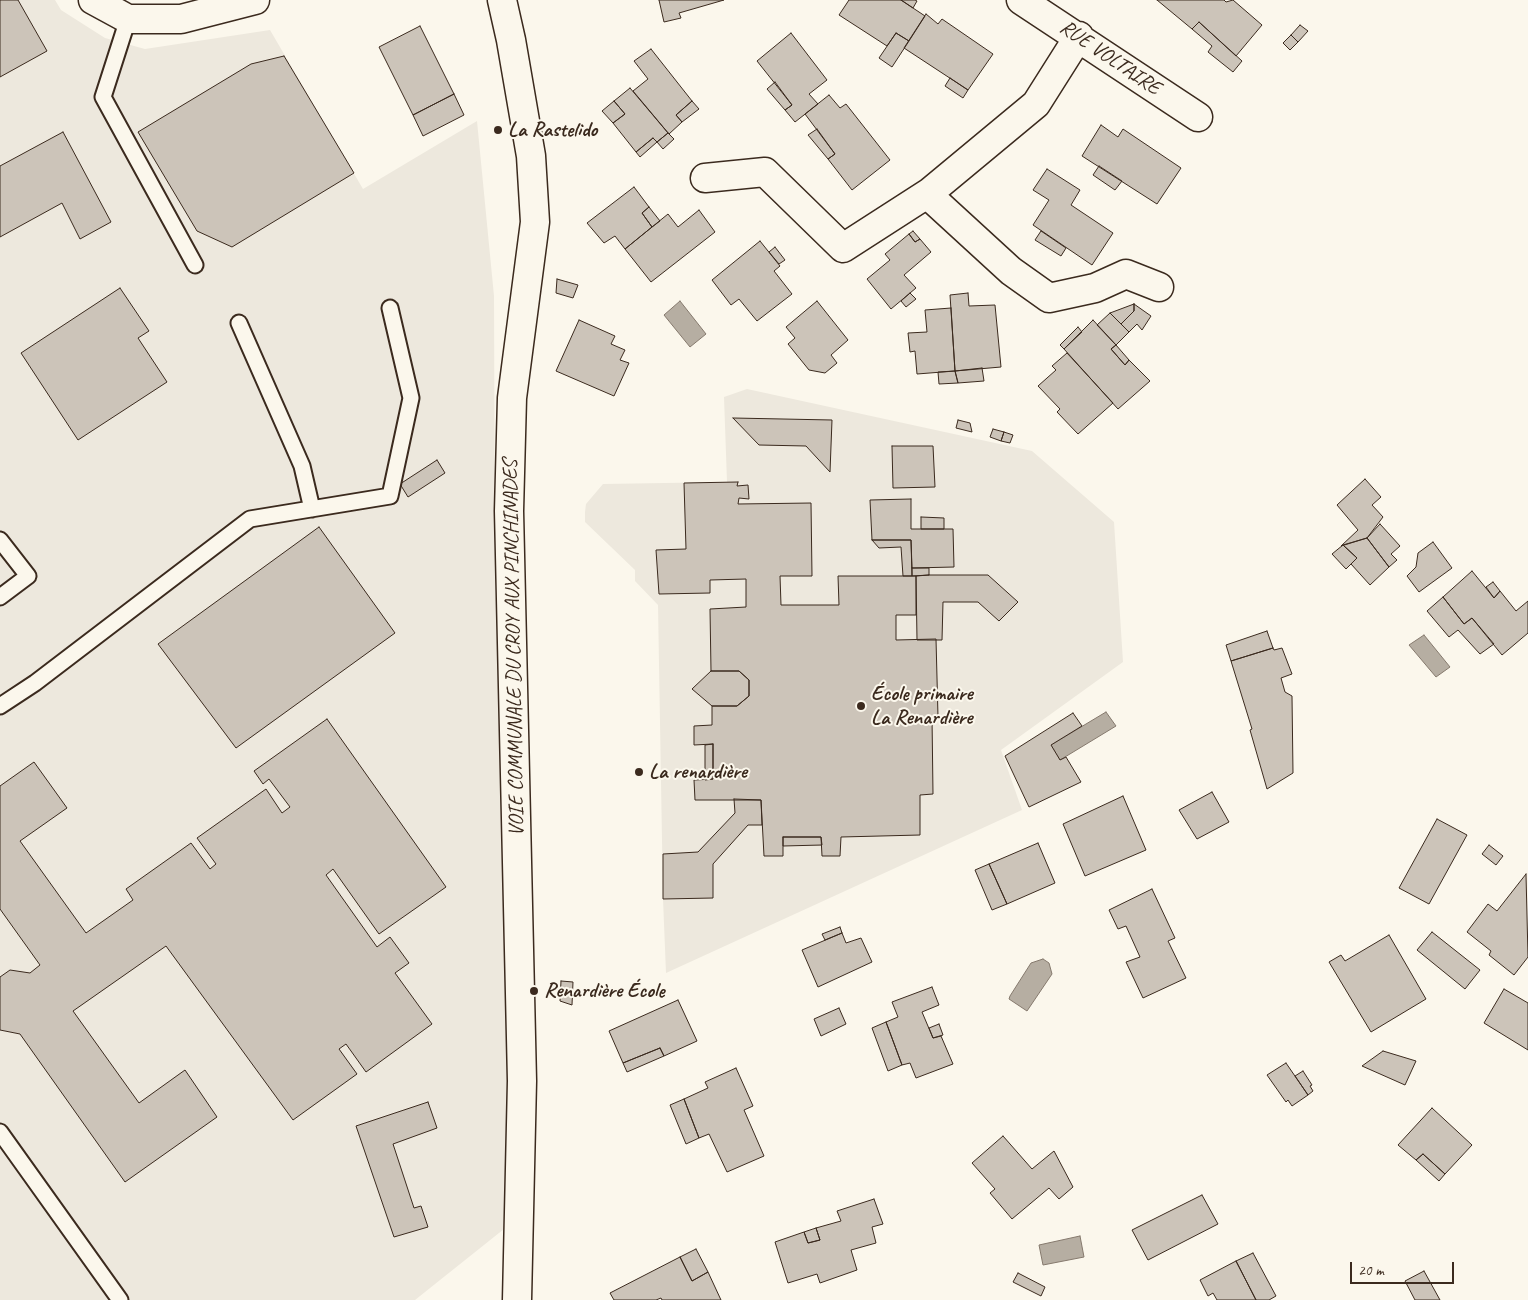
<!DOCTYPE html>
<html>
<head>
<meta charset="utf-8">
<style>
	body { margin:0 }
	#map { position:relative; width:1528px; height:1300px; overflow:hidden; background:#fbf7ec; font-family:Caveat,sans-serif }
	canvas { display:block }
	.scale { position:absolute; left:1350px; top:1262px; width:104px; height:22px; box-sizing:border-box; border:2px solid #3b2a1e; border-top:0; padding-left:6px; font-size:15px; line-height:18px; white-space:nowrap; color:#3b2a1e; -webkit-text-stroke:4px #fbf7ec; paint-order:stroke }
</style>
</head>
<body>
<div id="map">
<canvas width="1528" height="1300"></canvas>
<div class="scale">20 m</div>
</div>
<script>
const c = document.querySelector('canvas').getContext('2d');
c.lineJoin = 'round';
function fill(path, color) { c.fillStyle = color; c.fill(path, 'evenodd'); }
const shape = rows => new Path2D(rows.map(r => 'M' + r).join(''));
function trace(path, color, width, dash) { c.strokeStyle = color; c.lineWidth = width; c.lineCap = dash ? 'butt' : 'round'; c.setLineDash(dash || []); c.stroke(path); }
function label(font, color, halo, rows, align = 'center') {
  c.font = font + ' Caveat,sans-serif'; c.lineWidth = 4; c.setLineDash([]); c.textBaseline = 'middle'; c.strokeStyle = halo; c.fillStyle = color; for (const [text, x, y, turn = 0] of rows) {
    c.save(); c.translate(x, y); c.rotate((+turn || 0) * Math.PI / 180); c.textAlign = isNaN(turn) ? turn : align; if (halo) c.strokeText(text, 0, 0); c.fillText(text, 0, 0); c.restore();
  }
}
const built = shape([
	[0,0,55,0,61,10,105,38,145,49,270,30,363,189,477,121,494,296,495,585,506,796,514,1063,504,1229,415,1300,0,1300],
	[747,389,1032,451,1114,522,1123,662,1001,750,1022,810,666,973,663,899,658,605,635,581,635,570,585,522,585,512,586,504,603,484,727,482,724,397]
]);
const water = shape([
	[680,301,706,334,690,347,664,315,680,301],
	[1424,635,1450,667,1436,677,1409,645,1424,635],
	[1106,712,1116,726,1060,760,1051,745,1106,712],
	[1043,959,1049,963,1052,974,1027,1011,1009,999,1010,996,1031,963,1043,959],
	[1080,1236,1084,1257,1043,1265,1039,1245,1080,1236]
]);
const building = shape([
	[0,0,18,0,47,51,0,77,0,0],
	[659,0,724,0,679,13,681,18,664,22,659,0],
	[849,0,901,0,925,16,909,41,896,33,887,46,839,15,849,0],
	[901,0,915,0,917,1,913,8,901,0],
	[1157,0,1224,0,1226,2,1233,0,1262,25,1236,56,1199,22,1192,29,1157,0],
	[926,14,938,24,942,19,993,54,968,90,904,48,926,14],
	[1199,22,1242,61,1233,72,1208,52,1212,46,1192,29,1199,22],
	[1300,25,1308,31,1298,42,1291,35,1300,25],
	[420,26,454,94,413,115,379,47,420,26],
	[791,33,827,80,809,94,818,104,795,122,785,110,792,105,757,61,791,33],
	[896,33,909,41,892,67,879,58,896,33],
	[1291,35,1298,42,1290,50,1283,43,1291,35],
	[651,49,692,101,676,115,682,122,669,134,633,91,648,79,634,61,651,49],
	[284,56,354,173,232,247,197,231,138,132,251,64,284,56],
	[950,78,968,90,963,98,945,86,950,78],
	[775,82,792,105,785,110,767,89,775,82],
	[630,88,668,133,657,142,653,138,636,152,613,123,625,114,614,101,630,88],
	[454,94,464,115,423,136,413,115,454,94],
	[829,95,840,108,846,104,890,160,852,190,828,159,835,154,805,114,829,95],
	[614,101,625,114,613,123,602,111,614,101],
	[692,101,699,109,682,122,676,115,692,101],
	[1101,125,1118,137,1123,129,1181,168,1157,204,1082,156,1101,125],
	[817,129,835,154,828,159,808,135,817,129],
	[63,132,111,222,80,239,62,203,0,237,0,166,63,132],
	[668,133,674,139,663,149,657,142,668,133],
	[653,138,657,142,640,157,636,152,653,138],
	[1099,166,1122,181,1115,190,1093,175,1099,166],
	[1047,169,1080,190,1071,205,1113,233,1092,265,1033,225,1049,200,1033,190,1047,169],
	[634,187,649,207,642,213,652,227,625,249,615,236,604,243,587,223,634,187],
	[649,207,660,221,652,227,642,213,649,207],
	[699,210,715,232,651,282,625,249,668,214,678,227,699,210],
	[913,231,920,239,915,242,909,234,913,231],
	[1041,231,1066,248,1061,256,1035,240,1041,231],
	[909,234,915,242,920,239,931,252,904,275,916,288,891,309,867,279,890,260,885,254,909,234],
	[760,241,780,266,774,271,792,294,757,321,739,299,731,305,712,280,760,241],
	[775,247,785,260,779,264,769,252,775,247],
	[557,279,578,285,573,298,556,293,557,279],
	[120,288,149,331,138,338,167,382,78,440,21,353,120,288],
	[910,293,916,299,906,307,901,301,910,293],
	[968,293,969,306,995,305,1001,367,955,371,950,295,968,293],
	[817,301,848,340,831,355,837,363,825,373,809,370,788,344,795,338,786,327,817,301],
	[1134,304,1134,311,1121,324,1110,313,1134,304],
	[1134,304,1151,316,1142,330,1137,324,1129,332,1121,324,1134,311,1134,304],
	[951,308,955,371,917,374,915,351,910,352,908,333,927,332,925,310,951,308],
	[1110,313,1129,332,1116,345,1097,325,1110,313],
	[579,320,615,336,611,344,625,350,620,360,629,363,614,396,556,371,579,320],
	[1093,320,1116,345,1111,349,1125,365,1129,360,1150,381,1118,409,1064,349,1093,320],
	[1078,327,1082,332,1064,349,1060,345,1078,327],
	[1116,345,1129,360,1125,365,1111,349,1116,345],
	[1067,353,1113,403,1078,434,1057,412,1060,409,1038,386,1056,370,1052,366,1067,353],
	[982,368,984,381,958,383,955,371,982,368],
	[955,371,958,383,939,384,938,372,955,371],
	[733,418,832,420,830,472,806,446,759,445,733,418],
	[958,420,970,423,972,432,956,428,958,420],
	[993,429,1004,432,1001,441,990,437,993,429],
	[1004,432,1013,435,1010,443,1001,441,1004,432],
	[892,446,933,446,935,487,893,488,892,446],
	[437,460,445,473,408,497,400,484,437,460],
	[1365,479,1381,497,1372,505,1383,517,1367,538,1341,546,1358,530,1337,505,1365,479],
	[738,482,737,486,748,485,749,499,739,498,738,504,811,503,812,576,780,576,781,605,839,605,838,576,916,576,916,615,896,615,896,640,936,639,938,717,932,717,933,794,920,795,920,835,841,837,840,856,822,856,821,837,783,837,783,856,764,856,761,800,695,800,694,780,713,779,713,744,694,745,694,726,712,725,712,706,737,706,749,696,749,680,739,671,711,671,710,609,746,607,746,579,710,580,710,593,659,594,656,550,686,549,684,483,738,482],
	[911,499,911,529,953,529,954,567,912,568,911,540,872,540,870,500,911,499],
	[921,517,944,518,944,529,921,529,921,517],
	[1380,524,1400,546,1391,554,1397,560,1389,567,1367,538,1380,524],
	[319,527,395,633,236,748,158,644,319,527],
	[1367,538,1389,567,1370,585,1351,564,1357,558,1343,545,1367,538],
	[872,540,911,540,912,576,903,576,901,547,879,548,872,540],
	[1433,542,1452,568,1419,592,1407,576,1416,567,1418,553,1433,542],
	[1343,545,1357,558,1346,569,1332,554,1343,545],
	[912,568,929,568,929,575,912,576,912,568],
	[1472,571,1494,598,1500,591,1516,611,1528,601,1528,633,1502,655,1472,618,1464,624,1443,597,1472,571],
	[929,575,988,575,1018,602,999,621,978,602,943,602,942,640,917,640,916,576,929,575],
	[1493,582,1500,591,1494,598,1486,587,1493,582],
	[1443,597,1464,624,1472,618,1494,644,1480,654,1458,630,1449,637,1427,611,1443,597],
	[1267,631,1273,648,1231,661,1226,645,1267,631],
	[1273,648,1274,650,1282,648,1292,674,1281,678,1285,692,1292,696,1293,773,1267,789,1250,730,1252,729,1231,661,1273,648],
	[711,671,739,671,749,680,749,696,737,706,712,706,692,689,711,671],
	[1073,713,1082,726,1051,745,1060,760,1066,757,1081,782,1029,807,1005,756,1073,713],
	[327,719,446,887,379,934,333,869,326,875,377,947,390,937,409,963,395,973,432,1024,366,1072,346,1044,339,1049,357,1074,293,1120,166,946,73,1011,139,1103,185,1070,217,1117,125,1182,20,1034,0,1030,0,977,10,970,30,973,40,965,0,909,0,786,34,762,67,808,20,841,86,933,133,900,126,889,191,843,210,869,216,864,197,838,266,789,282,813,290,807,269,779,263,784,254,771,327,719],
	[713,744,713,779,705,780,705,745,713,744],
	[1212,792,1229,822,1197,839,1179,810,1212,792],
	[1123,796,1146,850,1085,876,1063,824,1123,796],
	[734,799,761,800,762,825,748,825,713,864,713,898,663,899,663,854,698,852,735,813,734,799],
	[1437,819,1467,835,1429,904,1399,888,1437,819],
	[783,837,821,837,822,845,783,846,783,837],
	[1038,843,1055,883,1007,904,989,864,1038,843],
	[1489,845,1503,856,1496,865,1482,854,1489,845],
	[989,864,1007,904,992,910,975,870,989,864],
	[1526,874,1528,957,1514,975,1489,955,1491,951,1467,932,1488,904,1497,911,1526,874],
	[1152,889,1175,938,1168,941,1186,978,1143,998,1126,962,1140,957,1126,926,1118,929,1109,910,1152,889],
	[840,927,842,933,825,940,822,934,840,927],
	[1432,932,1480,970,1465,989,1417,950,1432,932],
	[842,933,846,943,861,938,872,962,818,987,802,950,842,933],
	[1389,935,1426,999,1371,1032,1329,962,1341,955,1345,961,1389,935],
	[561,981,573,982,572,1005,560,1001,561,981],
	[932,987,939,1005,922,1012,933,1038,941,1036,953,1064,916,1078,910,1063,902,1065,886,1022,898,1017,892,1002,932,987],
	[1504,989,1528,1003,1528,1050,1484,1023,1504,989],
	[678,1000,697,1041,664,1056,660,1048,623,1063,609,1031,678,1000],
	[839,1008,846,1024,821,1036,814,1019,839,1008],
	[886,1022,902,1065,888,1071,872,1028,886,1022],
	[939,1024,943,1035,933,1038,929,1028,939,1024],
	[660,1048,664,1056,627,1072,623,1063,660,1048],
	[1383,1051,1416,1061,1405,1085,1362,1066,1383,1051],
	[1286,1063,1308,1095,1292,1106,1288,1100,1286,1102,1267,1075,1286,1063],
	[736,1068,753,1106,744,1110,764,1156,727,1172,709,1134,699,1138,684,1099,708,1088,705,1082,736,1068],
	[1303,1071,1312,1085,1310,1086,1313,1091,1308,1095,1295,1076,1303,1071],
	[684,1099,699,1138,686,1144,670,1105,684,1099],
	[428,1102,437,1128,393,1144,414,1208,421,1206,428,1227,394,1237,356,1126,428,1102],
	[1432,1108,1472,1145,1445,1174,1423,1154,1416,1160,1398,1145,1432,1108],
	[1003,1136,1032,1169,1054,1151,1073,1187,1059,1199,1049,1188,1012,1219,990,1193,995,1189,972,1163,1003,1136],
	[1423,1154,1445,1174,1439,1181,1416,1160,1423,1154],
	[1202,1195,1218,1224,1148,1260,1132,1230,1202,1195],
	[874,1199,883,1224,872,1227,876,1243,851,1250,857,1270,820,1283,817,1274,788,1283,775,1242,804,1232,808,1243,820,1240,816,1228,841,1221,837,1211,874,1199],
	[816,1228,820,1240,808,1243,804,1232,816,1228],
	[696,1249,708,1272,692,1281,680,1257,696,1249],
	[1253,1253,1276,1296,1269,1300,1256,1300,1236,1261,1253,1253],
	[680,1257,692,1281,708,1272,721,1300,662,1300,661,1298,656,1300,614,1300,610,1293,680,1257],
	[1236,1261,1256,1300,1217,1300,1213,1293,1208,1296,1200,1280,1236,1261],
	[1424,1271,1440,1300,1415,1300,1405,1281,1424,1271],
	[1018,1273,1045,1287,1041,1296,1013,1282,1018,1273]
]);
const service = shape([
	[128,19,103,97,195,265],
	[239,323,302,466,312,509],
	[0,540,28,576,0,597],
	[0,706,35,683,250,519,390,496,411,398,390,308],
	[0,1132,120,1300]
]);
const minor = shape([
	[93,0,128,19,181,19,255,0],
	[1021,0,1198,117],
	[705,178,765,172,843,248,930,192,1036,104,1079,36],
	[927,194,1011,271,1049,298,1095,288,1126,274,1159,287]
]);
const tertiary = shape([
	[502,0,511,40,531,156,535,222,512,398,509,511,522,1081,517,1300]
]);
const markers = [
	[498,130,5,"#3b2a1e"],
	[861,706,5,"#3b2a1e"],
	[639,772,5,"#3b2a1e"],
	[534,991,5,"#3b2a1e"]
];
const streetNames = [
	["RUE VOLTAIRE",1110,58,34],
	["VOIE COMMUNALE DU CROY AUX PINCHINADES",514,648,-91]
];
const poiNames = [
	["La Rastelido",508,130],
	["École primaire",871,694],
	["La Renardière",871,718],
	["La renardière",649,772],
	["Renardière École",544,991]
];
fill(built, '#ede8dd');
fill(water, '#b6aea2');
trace(water, '#85796d', 1);
fill(building, '#ccc4b9');
trace(building, '#3b2a1e', 1);
trace(service, '#3b2a1e', 19);
trace(minor, '#3b2a1e', 31);
trace(tertiary, '#3b2a1e', 31);
trace(service, '#fbf7ec', 15);
trace(minor, '#fbf7ec', 28);
trace(tertiary, '#fbf7ec', 28);
for (const [x, y, r, color] of markers) { const dot = new Path2D(); dot.arc(x, y, r, 0, 2 * Math.PI); c.fillStyle = color; c.fill(dot); trace(dot, '#fbf7ec', 2); }
label('21px', '#3b2a1e', '#fbf7ec', streetNames);
label('bold 21px', '#3b2a1e', '#fbf7ec', poiNames, 'left');
</script>
</body>
</html>
